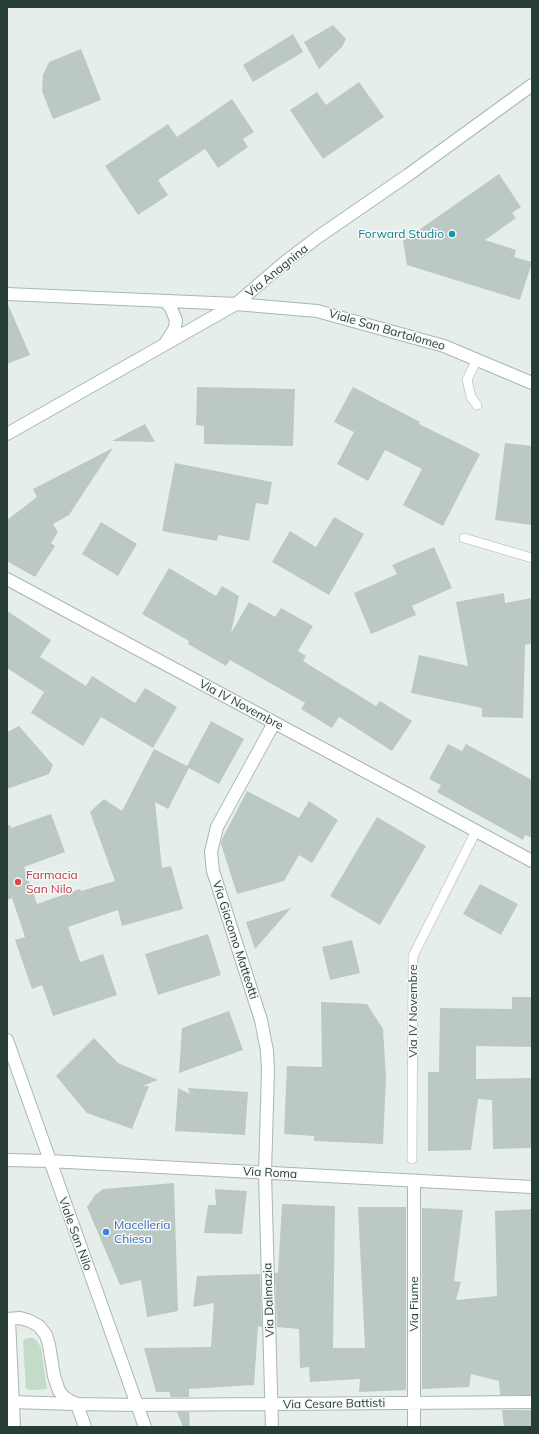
<!DOCTYPE html>
<html>
<head>
<meta charset="utf-8">
<style>
	body { margin:0 }
	#map { position:relative; width:539px; height:1434px; overflow:hidden; background:#e6eeea; font-family:Mulish,sans-serif }
	canvas { display:block }
	.frame { position:absolute; inset:0; border:8px solid #273e37; pointer-events:none }
</style>
</head>
<body>
<div id="map">
<canvas width="539" height="1434"></canvas>
<div class="frame"></div>
</div>
<script>
const c = document.querySelector('canvas').getContext('2d');
c.lineJoin = 'round';
function fill(path, color) { c.fillStyle = color; c.fill(path, 'evenodd'); }
const shape = rows => new Path2D(rows.map(r => 'M' + r).join(''));
function trace(path, color, width, dash) { c.strokeStyle = color; c.lineWidth = width; c.lineCap = dash ? 'butt' : 'round'; c.setLineDash(dash || []); c.stroke(path); }
function label(font, color, halo, rows, align = 'center') {
  c.font = font + ' Mulish,sans-serif'; c.lineWidth = 3; c.setLineDash([]); c.textBaseline = 'middle'; c.strokeStyle = halo; c.fillStyle = color; for (const [text, x, y, turn = 0] of rows) {
    c.save(); c.translate(x, y); c.rotate((+turn || 0) * Math.PI / 180); c.textAlign = isNaN(turn) ? turn : align; if (halo) c.strokeText(text, 0, 0); c.fillText(text, 0, 0); c.restore();
  }
}
const green = shape([
	[29,1338,33,1338,37,1341,41,1348,47,1389,30,1390,26,1388,23,1341,25,1339]
]);
const building = shape([
	[333,25,346,39,342,47,319,69,304,42],
	[293,34,303,52,253,82,243,65],
	[81,49,101,100,53,119,42,91,43,75,49,62],
	[359,82,384,117,323,159,290,110,317,92,326,105],
	[232,99,254,132,243,139,248,147,218,168,205,149,158,180,168,195,138,215,105,166,168,124,177,137],
	[499,174,521,207,512,213,516,218,485,240,516,250,514,257,532,262,520,300,407,265,403,241],
	[7,302,30,355,7,364],
	[197,387,295,389,293,446,204,444,204,426,196,425],
	[353,387,420,422,419,424,480,454,443,526,403,505,422,469,385,450,368,481,337,464,354,432,334,422],
	[145,424,155,442,112,441],
	[505,443,532,446,532,525,495,520],
	[113,448,69,515,53,524,58,532,51,543,55,546,35,577,7,561,7,520,37,497,33,489],
	[175,463,272,482,268,505,256,503,249,541,218,535,217,541,162,531],
	[334,517,364,534,329,595,272,562,290,531,316,547],
	[101,522,137,544,118,576,82,554],
	[434,547,452,588,412,606,416,615,371,634,354,593,397,574,392,565],
	[169,568,216,596,222,586,239,596,231,633,249,602,275,617,281,608,313,626,298,651,306,656,303,661,376,706,380,701,412,721,392,751,339,717,332,728,301,709,305,703,230,660,226,666,188,644,189,641,142,614],
	[504,593,505,603,532,598,532,643,525,645,523,718,482,717,482,708,411,693,419,655,468,666,456,602],
	[7,611,51,640,40,657,86,686,92,676,135,703,145,688,177,707,153,748,101,717,83,746,31,713,44,692,7,668],
	[211,721,244,739,219,784,189,768,168,809,155,802,162,868,171,866,183,909,122,926,118,910,68,927,80,962,103,954,117,995,53,1016,42,985,32,989,15,940,25,937,12,898,7,900,7,825,10,825,11,828,51,814,65,852,24,867,37,904,80,889,81,891,115,881,90,812,104,799,122,811,154,749,187,766],
	[19,726,53,765,49,774,7,789,7,732],
	[448,744,462,751,466,744,532,780,532,838,525,835,523,840,437,792,441,785,429,779],
	[247,791,299,818,309,801,338,820,312,863,299,855,284,881,237,894,221,844,222,839],
	[377,817,426,846,380,925,330,896],
	[480,884,518,904,501,935,463,914],
	[291,908,255,949,246,922],
	[208,934,221,975,158,995,145,954],
	[352,940,360,973,330,980,322,947],
	[512,997,532,997,532,1047,476,1046,476,1079,532,1078,532,1148,493,1149,492,1100,478,1099,471,1150,428,1151,428,1072,439,1072,440,1008,512,1009],
	[321,1002,367,1004,383,1029,386,1077,383,1144,314,1141,314,1136,284,1134,287,1066,322,1067],
	[229,1011,243,1050,179,1073,182,1028],
	[94,1038,118,1063,158,1080,142,1086,149,1086,132,1129,87,1113,56,1076],
	[178,1088,190,1094,188,1088,248,1092,245,1135,175,1131],
	[174,1183,178,1311,147,1317,141,1280,120,1285,87,1207,95,1195,103,1189],
	[215,1189,247,1191,242,1234,204,1233,208,1205,216,1205],
	[282,1204,335,1206,333,1348,365,1348,358,1207,406,1207,406,1390,359,1392,360,1379,310,1382,309,1367,300,1368,299,1329,277,1327,275,1273,278,1273],
	[422,1208,463,1210,454,1281,461,1282,456,1300,497,1296,495,1211,532,1209,532,1395,500,1395,499,1381,471,1374,469,1387,422,1389],
	[260,1274,262,1327,258,1326,254,1385,189,1389,189,1397,171,1397,169,1392,156,1392,144,1348,211,1347,214,1303,193,1307,197,1276],
	[502,1410,532,1410,532,1427,504,1427],
	[177,1412,189,1412,190,1427,183,1427]
]);
const service = shape([
	[477,405,471,397,467,380,477,359],
	[464,538,532,558],
	[412,1159,413,956,476,831]
]);
const pedestrian = shape([
	[77,1404,85,1427]
]);
const minor = shape([
	[7,579,532,861],
	[7,1040,145,1427],
	[7,1160,49,1161,532,1187],
	[7,1319,20,1318,30,1321,39,1326,46,1335,49,1345,54,1376,59,1391,64,1397,70,1401,77,1404,137,1405,532,1402],
	[9,1319,14,1427],
	[13,1402,74,1404],
	[272,1427,265,1173,268,1070,267,1051,261,1020,213,871,211,852,217,827,274,723],
	[414,1427,414,1181]
]);
const secondary = shape([
	[7,294,236,304,317,311,444,346,532,383],
	[164,301,170,306,176,320,175,328,165,344],
	[7,434,236,304,285,262,318,237,408,175,532,85]
]);
const markers = [
	[452,234,4,"#0f9aa8"],
	[18,882,4,"#e0444e"],
	[106,1232,4,"#3f7fe0"]
];
const cultureNames = [
	["Forward Studio",444,234]
];
const streetNames = [
	["Via Anagnina",277,271,-39],
	["Viale San Bartolomeo",387,330,16],
	["Via IV Novembre",241,705,28],
	["Via Giacomo Matteotti",235,940,72],
	["Via IV Novembre",413,1011,-90],
	["Via Roma",270,1173,3],
	["Viale San Nilo",75,1234,70],
	["Via Dalmazia",269,1300,-92],
	["Via Fiume",414,1304,-90],
	["Via Cesare Battisti",334,1404,-1]
];
const healthNames = [
	["Farmacia",26,875],
	["San Nilo",26,889]
];
const shopNames = [
	["Macelleria",114,1225],
	["Chiesa",114,1239]
];
fill(green, '#c2dcc8');
fill(building, '#bcc8c3');
trace(service, '#a9b6b1', 10);
trace(pedestrian, '#a9b6b1', 14);
trace(minor, '#a9b6b1', 14);
trace(secondary, '#a6b8b1', 14);
trace(service, '#fff', 9);
trace(pedestrian, '#fff', 12);
trace(minor, '#fff', 12);
trace(secondary, '#fff', 12);
for (const [x, y, r, color] of markers) { const dot = new Path2D(); dot.arc(x, y, r, 0, 2 * Math.PI); c.fillStyle = color; c.fill(dot); trace(dot, '#f7faf8', 1.5); }
label('12px', '#0d838f', '#f7faf8', cultureNames, 'right');
label('12px', '#273e37', '#f7faf8', streetNames);
label('12px', '#be3a42', '#f7faf8', healthNames, 'left');
label('12px', '#366cbe', '#f7faf8', shopNames, 'left');
</script>
</body>
</html>
